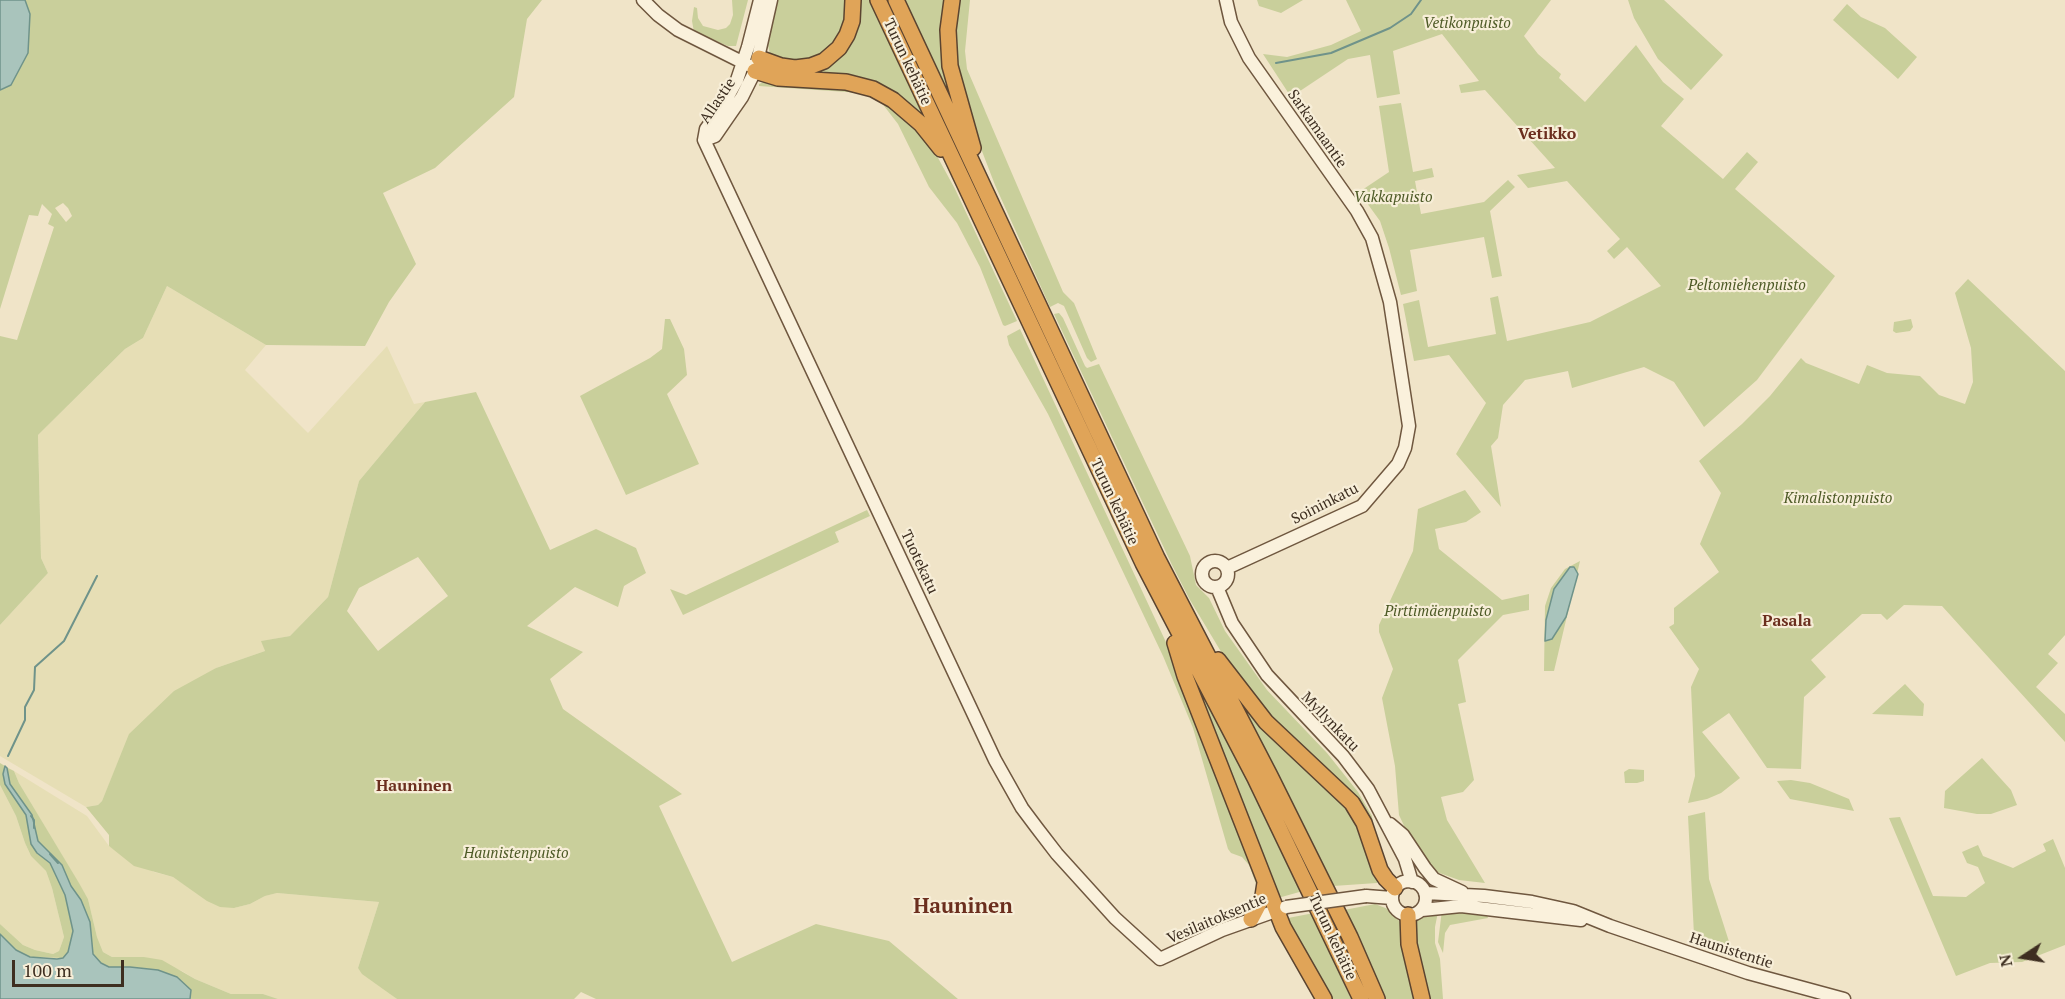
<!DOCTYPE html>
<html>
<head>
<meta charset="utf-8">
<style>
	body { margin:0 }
	#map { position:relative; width:2065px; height:999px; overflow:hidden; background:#f0e4c8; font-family:"PT Serif",serif }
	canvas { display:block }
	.north { position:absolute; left:1993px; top:927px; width:60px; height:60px; -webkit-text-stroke:4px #f7eed8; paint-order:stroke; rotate:258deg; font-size:16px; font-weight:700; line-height:24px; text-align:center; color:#3d2e20 }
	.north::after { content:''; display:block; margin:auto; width:21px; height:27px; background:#3d2e20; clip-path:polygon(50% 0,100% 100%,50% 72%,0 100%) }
	.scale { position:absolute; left:12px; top:960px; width:112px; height:27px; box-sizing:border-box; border:3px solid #3d2e20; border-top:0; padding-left:8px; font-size:18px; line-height:21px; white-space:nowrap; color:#3d2e20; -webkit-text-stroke:4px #f7eed8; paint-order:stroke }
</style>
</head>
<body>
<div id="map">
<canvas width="2065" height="999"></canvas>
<div class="north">N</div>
<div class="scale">100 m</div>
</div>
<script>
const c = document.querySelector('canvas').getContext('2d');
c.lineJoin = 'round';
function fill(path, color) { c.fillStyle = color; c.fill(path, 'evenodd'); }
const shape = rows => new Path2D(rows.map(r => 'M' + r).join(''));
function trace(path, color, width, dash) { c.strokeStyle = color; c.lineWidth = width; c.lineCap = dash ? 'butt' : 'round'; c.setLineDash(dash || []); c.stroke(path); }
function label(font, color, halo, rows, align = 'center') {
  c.font = font + ' "PT Serif",serif'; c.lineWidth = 4.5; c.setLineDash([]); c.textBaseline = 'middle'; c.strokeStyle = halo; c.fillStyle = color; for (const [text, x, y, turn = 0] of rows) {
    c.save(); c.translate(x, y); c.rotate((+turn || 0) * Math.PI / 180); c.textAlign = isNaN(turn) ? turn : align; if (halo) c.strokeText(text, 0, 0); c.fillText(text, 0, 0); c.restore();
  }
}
const farmland = shape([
	[167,286,266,345,245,370,308,433,387,346,414,404,425,402,359,481,328,597,290,636,262,641,265,651,216,668,117,765,102,801,98,805,86,807,0,756,0,625,48,573,41,558,38,435,125,349,143,338],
	[14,771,87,816,109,846,154,872,173,877,190,888,234,908,250,904,265,896,277,893,379,902,358,968,397,999,278,999,263,994,231,994,195,979,182,971,144,957,112,957,103,952,97,937,88,899,19,783],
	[0,785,16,816,25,843,31,856,46,871,52,888,64,937,59,951,53,954,35,950,23,945,0,924]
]);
const green = shape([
	[25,0,542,0,527,19,514,97,435,168,383,193,416,264,389,302,365,346,266,345,167,286,143,338,125,349,38,435,41,558,48,573,0,625,0,336,17,340,54,227,48,224,52,214,42,204,38,216,29,215,0,309,0,90,11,85,30,14],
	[63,203,68,208,72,216,66,222,55,208],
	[732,0,748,0,736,46,728,46,694,32,692,21,694,7,697,8,698,18,703,26,718,30,726,28,730,24,733,15],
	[776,0,849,0,848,20,833,49,795,65,770,54,767,42],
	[857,0,871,0,928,123,904,102,776,71,837,55],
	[902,0,948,0,959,117],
	[958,0,970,0,965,51,967,69,1063,292,1074,303,1097,359,1091,362,1087,358,1064,306,1058,303,1050,307,995,185,975,133,953,53],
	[1257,0,1303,0,1281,13,1259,6],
	[1346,0,1551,0,1524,36,1538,54,1561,74,1559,78,1585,102,1636,45,1663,82,1684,99,1661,126,1723,179,1747,152,1758,162,1735,189,1835,276,1757,380,1704,427,1674,382,1644,367,1572,388,1568,371,1525,380,1503,405,1498,438,1491,446,1501,507,1456,454,1486,403,1449,355,1414,361,1403,304,1419,300,1428,347,1496,334,1490,298,1498,296,1507,341,1590,322,1661,286,1627,247,1614,259,1607,251,1620,239,1567,181,1528,188,1517,175,1555,168,1485,90,1461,93,1459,85,1479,81,1442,34,1393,51,1400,94,1377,98,1370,55,1348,59,1291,97,1263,54,1287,57,1331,45,1361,31],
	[1628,0,1664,0,1723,55,1691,90,1658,59,1634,18],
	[1847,4,1861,17,1885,28,1917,57,1898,79,1833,20],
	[769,80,873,92,919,131,937,156,955,189,1017,321,1005,326,1003,325,980,267,957,223,929,187,898,124,881,102,873,97,861,93,759,86,759,84],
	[1401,103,1413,172,1432,168,1434,177,1415,181,1421,214,1484,202,1508,180,1515,187,1490,211,1502,276,1492,278,1484,237,1410,250,1417,291,1401,295,1389,248,1380,221,1359,192,1389,172,1379,106],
	[1968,279,2065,371,2065,635,2048,654,2058,663,2036,687,2065,714,2065,742,1942,606,1904,605,1887,620,1881,614,1862,614,1811,660,1826,677,1804,697,1801,769,1767,768,1729,713,1702,732,1740,778,1721,793,1707,799,1688,803,1695,776,1691,687,1699,669,1669,627,1674,624,1674,608,1719,572,1700,544,1721,493,1699,461,1742,424,1770,396,1801,358,1806,363,1859,384,1867,365,1887,373,1920,376,1939,395,1965,404,1973,382,1971,348,1955,293],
	[1059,313,1063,318,1085,366,1087,368,1099,364,1190,556,1196,585,1209,598,1225,631,1267,690,1327,753,1358,792,1372,816,1373,824,1372,825,1247,691,1220,650,1190,600,1172,565,1054,314],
	[665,319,670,319,684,349,687,375,667,394,699,464,626,495,580,396,650,358,662,349],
	[1911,319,1913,327,1910,331,1896,333,1893,331,1894,322],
	[1020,329,1171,653,1258,876,1258,889,1249,865,1242,857,1231,853,1228,849,1193,728,1163,656,1048,414,1009,345,1007,336],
	[476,392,550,550,596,529,636,548,646,573,624,586,618,607,575,587,527,626,583,652,550,679,563,709,682,794,659,806,732,962,816,924,889,941,958,999,596,999,581,992,574,999,397,999,362,974,358,968,379,902,277,893,265,896,250,904,234,908,220,907,207,901,173,877,134,866,109,846,109,835,86,807,98,805,102,801,129,734,174,691,216,668,265,651,261,641,290,636,328,597,359,481,425,402],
	[418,557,448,596,378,651,347,611,359,588],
	[1465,490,1481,512,1466,522,1435,529,1439,549,1502,600,1529,594,1529,610,1503,615,1458,660,1466,702,1458,704,1474,780,1463,792,1441,797,1447,820,1485,883,1459,880,1434,871,1415,849,1399,815,1395,766,1382,698,1393,669,1379,632,1379,625,1413,551,1418,509],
	[867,510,870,516,835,532,839,542,683,615,670,589,686,595],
	[1580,561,1554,671,1544,671,1545,606,1551,588,1565,569],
	[1193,676,1226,737,1303,891,1278,898],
	[1905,684,1924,704,1923,716,1872,714],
	[1235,693,1334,792,1356,818,1378,879,1377,883,1333,886],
	[1982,758,2011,790,2017,805,1991,814,1977,814,1944,808,1945,791],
	[0,763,5,766,3,774,5,784,26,815,31,844,37,853,50,863,65,895,73,931,68,953,63,958,30,957,16,950,0,934,0,924,23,945,35,950,53,954,59,951,64,937,52,888,46,871,31,856,25,843,16,816,0,785],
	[6,767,14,771,19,783,79,883,88,899,97,937,103,952,112,957,144,957,162,960,195,979,231,994,263,994,278,999,190,999,191,990,177,977,158,970,130,967,108,967,101,963,93,954,90,922,81,900,71,886,62,865,38,841,32,815,10,784],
	[1629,769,1644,770,1644,781,1637,783,1625,783,1624,772],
	[1791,780,1810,783,1849,799,1854,811,1790,799,1777,781],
	[1705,812,1709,879,1732,951,1694,935,1688,816],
	[1900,817,1933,896,1966,897,1985,883,1978,867,1967,863,1962,852,1978,845,1983,856,2013,868,2046,851,2043,844,2053,839,2065,868,2065,945,2022,962,1990,963,1956,976,1889,818],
	[1375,904,1388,909,1400,922,1417,999,1383,999,1344,910],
	[1450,908,1487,915,1488,918,1450,925,1445,933,1443,953,1438,942,1442,910],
	[1438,912,1435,927,1435,943,1440,959,1443,999,1426,999,1413,939,1414,923,1426,915],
	[1314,913,1323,937,1351,999,1329,999,1287,922,1288,918]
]);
const water = shape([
	[0,0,25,0,30,14,28,53,11,85,0,90,0,0],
	[1570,567,1574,567,1578,574,1566,617,1552,639,1545,641,1546,620,1554,589,1570,567],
	[5,766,7,768,10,784,32,815,38,841,62,865,71,886,81,900,90,922,93,954,101,963,109,967,130,967,158,970,177,977,191,990,190,999,0,999,0,934,16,950,30,957,57,959,63,958,68,952,73,931,65,895,50,863,37,853,31,844,26,815,5,784,3,774,5,766]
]);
const stream = shape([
	[1276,63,1331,53,1390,28,1411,14,1421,0],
	[8,756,25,720,25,707,34,690,35,667,64,641,97,576],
	[31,816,34,820,34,828],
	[50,854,58,863]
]);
const secondary = shape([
	[643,0,658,15,678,30,748,65],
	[1226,0,1231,22,1249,58,1357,211,1372,238,1390,302,1409,426,1405,448,1398,464,1362,506,1227,568],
	[704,140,995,760,1022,808,1037,828,1057,854,1115,918,1160,959,1222,930,1284,908],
	[704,140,715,136,726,120,742,97,755,71,771,0],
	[704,140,706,129,722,107,737,80,748,47,760,0],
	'1202 574a13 13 0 1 1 26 0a13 13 0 1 1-26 0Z',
	[1217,587,1232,623,1267,675,1343,756,1368,789,1405,859,1412,882],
	[1390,824,1403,835,1425,868,1434,879,1462,892],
	'1392 898a17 17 0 1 1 34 0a17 17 0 1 1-34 0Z',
	[1425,893,1484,896,1532,902,1573,911,1610,926,1748,973,1844,999],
	[1366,896,1392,898],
	[1422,910,1461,906,1581,920]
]);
const highway = shape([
	[878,0,1143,563,1255,778,1361,999],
	[896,0,1157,558,1270,776,1350,937,1377,999],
	[952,0,948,30,950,66,973,148],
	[759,58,781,66,795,68,811,66,824,61,839,48,847,35,852,21,853,0],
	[755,71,778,78,846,82,873,89,893,100,921,124,941,149],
	[1175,643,1185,676,1283,927,1324,999],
	[1218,660,1266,722,1352,803,1364,823,1380,870,1386,879,1395,888],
	[1408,915,1409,944,1422,999],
	[1251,919,1263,896,1265,883]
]);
const secondaryBridge = shape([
	[1286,907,1366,896]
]);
const parkNames = [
	["Vetikonpuisto",1467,24],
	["Vakkapuisto",1393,198],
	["Peltomiehenpuisto",1747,286],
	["Kimalistonpuisto",1838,499],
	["Pirttimäenpuisto",1438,612],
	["Haunistenpuisto",516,854]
];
const streetNames = [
	["Turun kehätie",907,62,65],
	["Allastie",718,101,-56],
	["Sarkamaantie",1317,129,55],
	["Turun kehätie",1114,502,65],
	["Soininkatu",1325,504,-27],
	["Tuotekatu",919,562,65],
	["Myllynkatu",1330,722,46],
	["Vesilaitoksentie",1217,919,-23],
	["Turun kehätie",1332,937,65],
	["Haunistentie",1731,951,18]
];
const neighbourhoodNames = [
	["Vetikko",1547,134],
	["Pasala",1787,621],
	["Hauninen",414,786]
];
const districtNames = [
	["Hauninen",963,907]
];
fill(farmland, '#e6deb5');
fill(green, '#c9cf9b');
fill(water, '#a9c4bc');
trace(water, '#6f938a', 1.5);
trace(stream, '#6f938a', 2);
trace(secondary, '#6f573f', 15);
trace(highway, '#5b4430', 18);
trace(secondary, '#faf1dc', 12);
trace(highway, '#e0a458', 15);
trace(secondaryBridge, '#6f573f', 15, []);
trace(secondaryBridge, '#faf1dc', 12);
label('italic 15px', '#4d5a26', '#f7eed8', parkNames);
label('15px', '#3d2e20', '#f7eed8', streetNames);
label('bold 16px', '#6b2e1e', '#f7eed8', neighbourhoodNames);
label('bold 21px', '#6b2e1e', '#f7eed8', districtNames);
</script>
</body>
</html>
